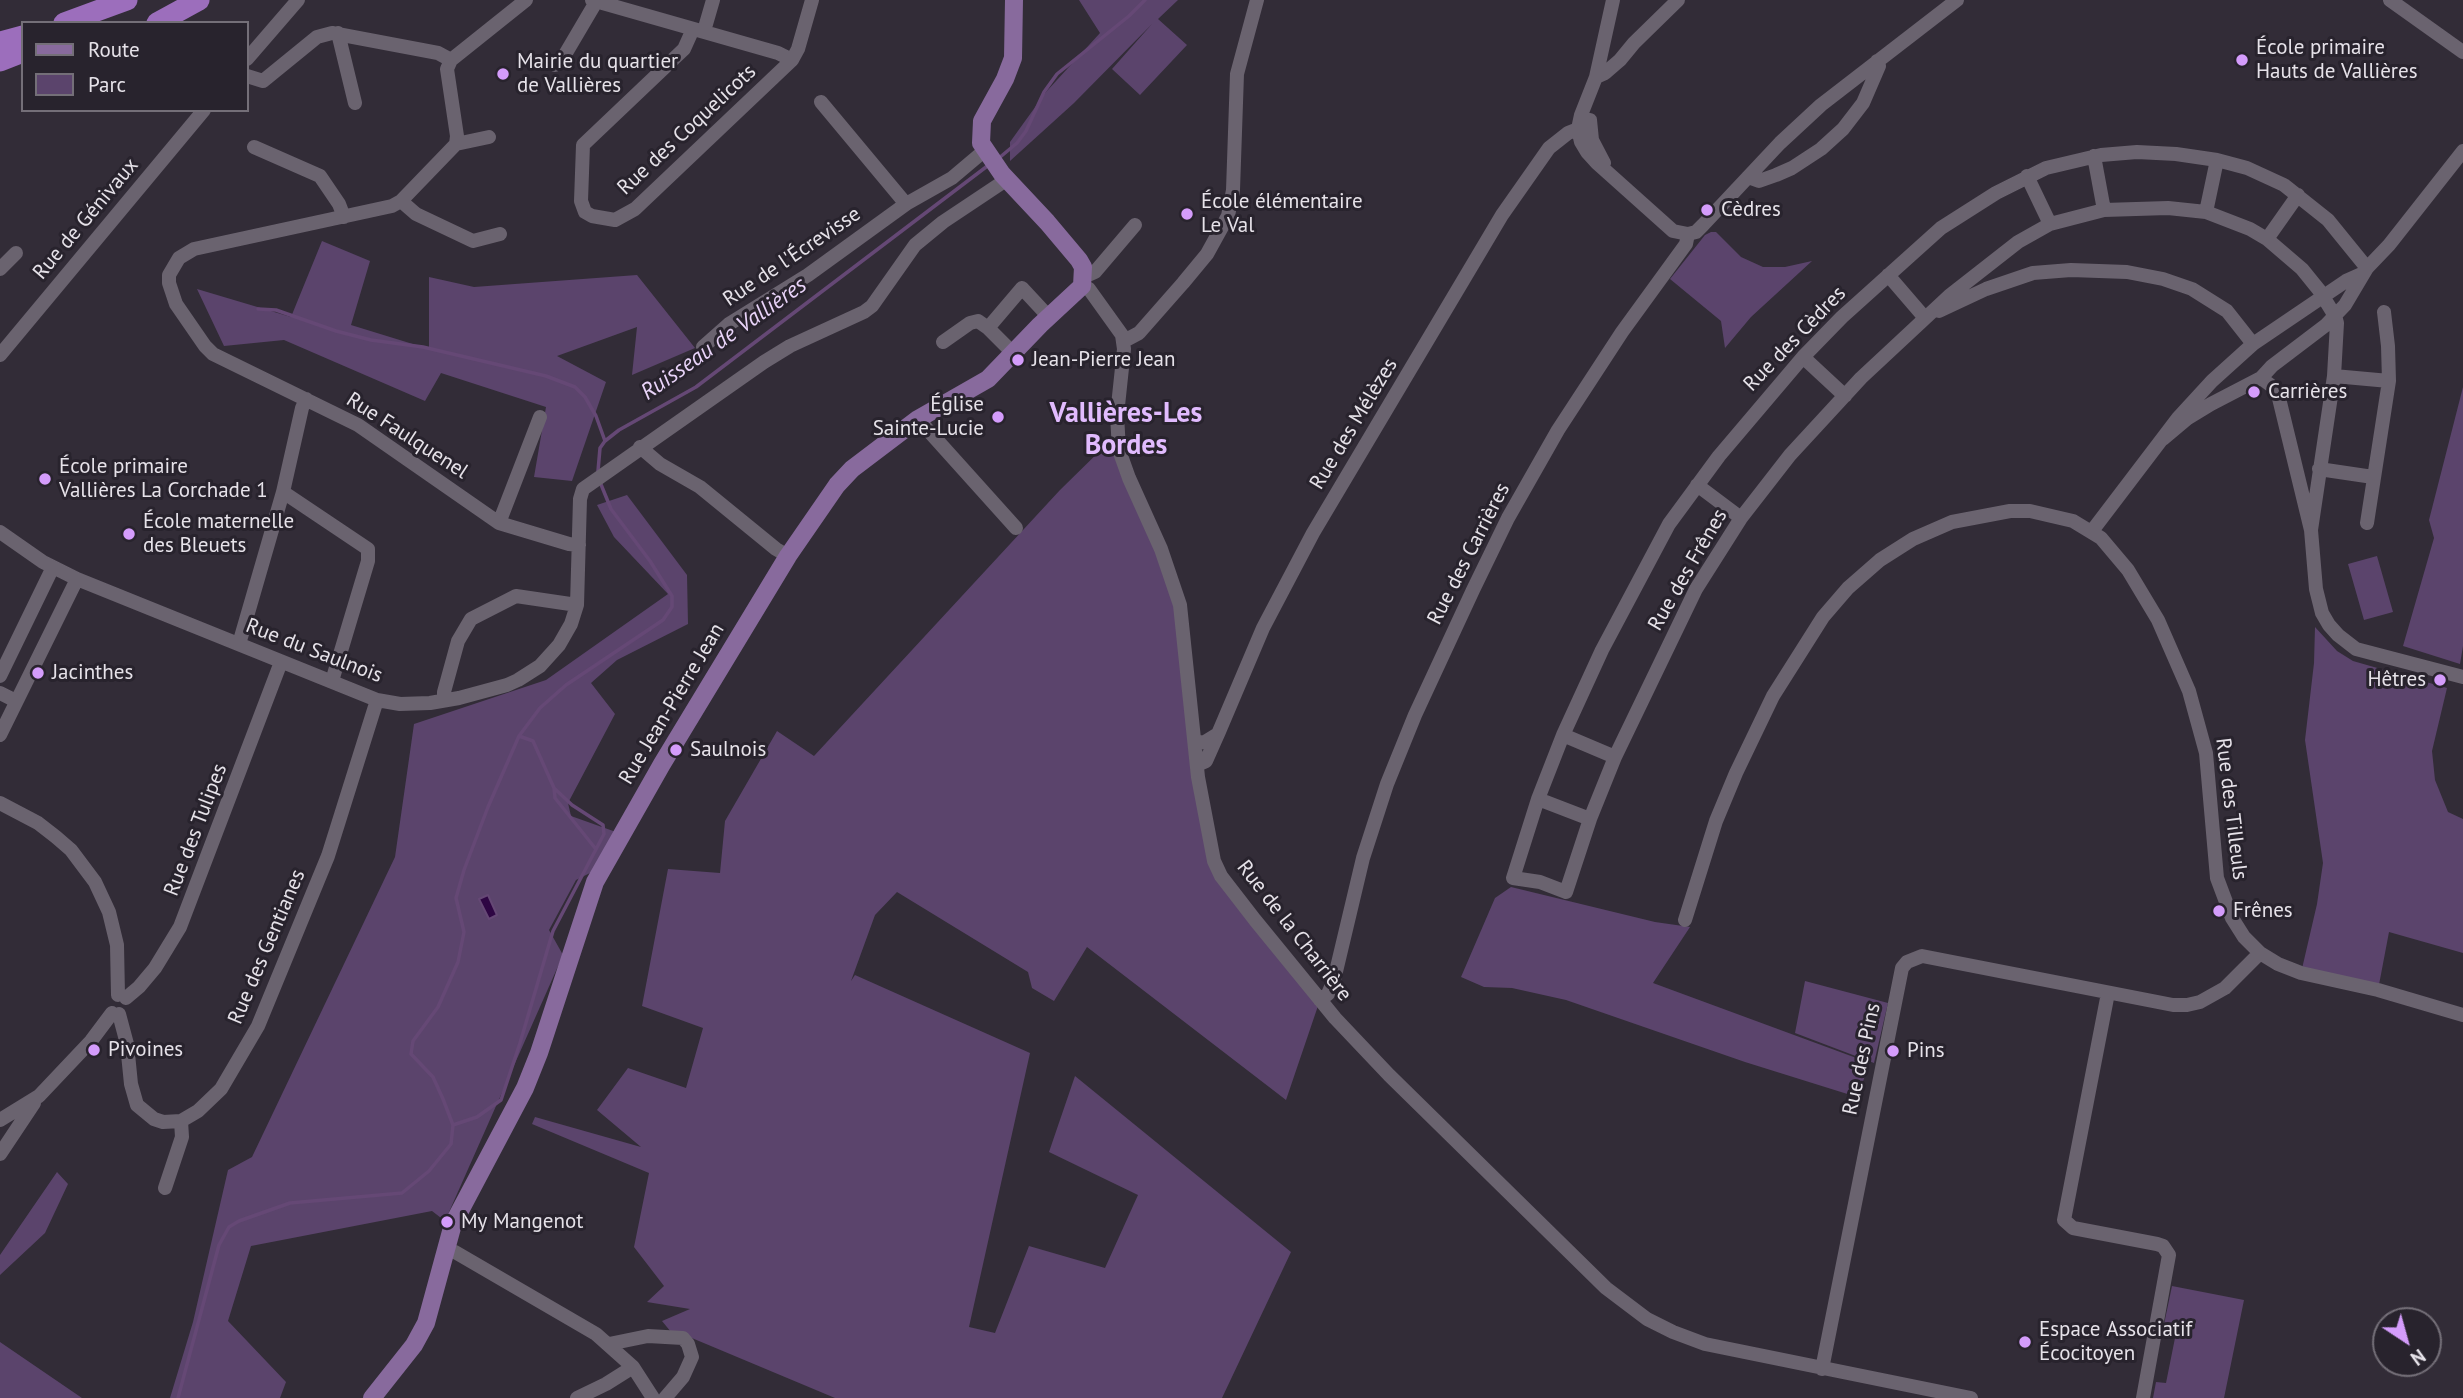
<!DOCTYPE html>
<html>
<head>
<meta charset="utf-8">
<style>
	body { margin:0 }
	#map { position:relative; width:2463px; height:1398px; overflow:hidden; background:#322c37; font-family:"PT Sans",sans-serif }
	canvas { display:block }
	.legend { position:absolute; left:21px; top:21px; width:228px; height:91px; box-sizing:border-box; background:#28232d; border:2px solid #746f78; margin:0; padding:9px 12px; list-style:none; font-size:21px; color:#e6e2e9 }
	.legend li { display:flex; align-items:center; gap:14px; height:35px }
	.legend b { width:35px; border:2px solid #746f78 }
	.north { position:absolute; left:2372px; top:1307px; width:70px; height:70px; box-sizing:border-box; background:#28232d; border:2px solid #746f78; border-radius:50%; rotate:144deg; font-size:19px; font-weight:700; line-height:28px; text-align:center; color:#e6e2e9 }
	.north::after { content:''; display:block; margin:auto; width:24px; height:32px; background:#d49cfb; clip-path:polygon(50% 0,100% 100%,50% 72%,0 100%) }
</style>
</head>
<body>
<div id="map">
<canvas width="2463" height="1398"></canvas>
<ul class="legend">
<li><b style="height:9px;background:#886a9d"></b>Route</li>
<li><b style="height:19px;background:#5b446c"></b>Parc</li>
</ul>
<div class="north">N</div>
</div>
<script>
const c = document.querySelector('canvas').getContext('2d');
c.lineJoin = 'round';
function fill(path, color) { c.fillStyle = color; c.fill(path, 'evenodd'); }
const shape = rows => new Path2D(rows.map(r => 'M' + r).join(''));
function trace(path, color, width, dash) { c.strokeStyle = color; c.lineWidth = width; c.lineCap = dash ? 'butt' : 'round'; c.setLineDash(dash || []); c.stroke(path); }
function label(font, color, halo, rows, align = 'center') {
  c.font = font + ' "PT Sans",sans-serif'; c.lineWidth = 6; c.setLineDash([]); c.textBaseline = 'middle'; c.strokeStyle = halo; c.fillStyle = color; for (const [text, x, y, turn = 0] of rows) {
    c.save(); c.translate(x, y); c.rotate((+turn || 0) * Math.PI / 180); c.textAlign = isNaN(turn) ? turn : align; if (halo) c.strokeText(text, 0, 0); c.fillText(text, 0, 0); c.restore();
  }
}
const green = shape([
	[1079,0,1178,0,1158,19,1187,45,1140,95,1112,69,1152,24,1074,103,1010,161,1010,142,1046,92,1100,33],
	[1711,232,1716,232,1741,257,1763,267,1785,267,1812,261,1751,317,1725,348,1721,321,1670,279,1705,235],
	[322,241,370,261,351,325,429,349,429,277,474,287,637,275,695,348,632,375,637,327,557,356,606,382,572,481,534,477,546,407,441,373,425,401,284,340,224,346,197,289,291,317],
	[2463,387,2463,646,2460,664,2403,646,2434,538,2429,520],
	[1112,439,1168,568,1214,861,1320,1000,1286,1100,1087,947,1054,1001,1032,988,1028,972,897,892,875,915,851,981,855,975,1030,1053,969,1327,995,1333,1029,1246,1105,1268,1138,1195,1049,1152,1075,1076,1291,1252,1222,1398,835,1398,687,1336,671,1332,662,1321,690,1309,647,1302,664,1286,634,1247,649,1173,532,1124,535,1117,641,1147,597,1110,628,1068,686,1088,703,1028,642,1006,668,869,720,873,725,821,777,731,814,756,1060,490],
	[627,495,687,575,688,624,617,660,591,683,615,714,568,803,571,816,616,832,594,871,576,880,549,930,563,955,445,1221,432,1211,251,1246,228,1321,286,1382,280,1398,170,1398,193,1322,228,1170,252,1157,395,857,414,724,546,680,668,594,614,537,597,505],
	[2377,556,2393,612,2364,620,2348,564],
	[2315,627,2337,651,2353,661,2447,688,2432,751,2435,780,2448,812,2463,819,2463,953,2389,932,2378,990,2301,973,2317,904,2323,863,2305,740,2314,663],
	[1511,887,1655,922,1690,927,1653,983,1870,1063,1857,1097,1745,1062,1566,1000,1512,988,1484,987,1461,977,1495,898],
	[1805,981,1888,1003,1874,1063,1795,1033],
	[57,1172,68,1184,45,1233,0,1275,0,1255],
	[2172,1286,2244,1300,2224,1398,2153,1398,2156,1382,2166,1383,2175,1338,2162,1334],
	[0,1342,82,1398,0,1398]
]);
const water = shape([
	[488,895,497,915,489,919,479,899,488,895]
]);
const stream = shape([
	[999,158,1017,143,1026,131,1044,92,1057,74,1129,16,1145,0],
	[258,309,276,310,336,331,371,340,423,347,546,376,575,387,585,397,596,416,605,441],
	[598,471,600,448,605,441,619,430,696,387,990,164],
	[554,788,555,798,595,848],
	[453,1125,477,1117,501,1100,520,1043,553,931,604,834,603,825,572,805,554,788,533,741,519,736],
	[178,1398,219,1245,229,1227,239,1221,290,1203,402,1193,429,1171,451,1144,453,1125,443,1099,433,1077,411,1054,413,1041,438,1007,458,962,464,932,456,898,464,870,488,807,519,736,540,708,566,685,663,620,672,607,672,596,650,561,611,509,600,482]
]);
const minor = shape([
	[526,0,451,60,447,69,457,136,456,144,401,201,392,206,194,249,179,258,169,275,169,283,176,304,205,346,213,354,358,425,499,523,569,544,579,545],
	[592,0,778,53,792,60,798,49,812,0],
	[1613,0,1596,77,1581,115,1578,129,1581,142,1587,152,1597,163,1673,231,1688,234],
	[2390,0,2463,52],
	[693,29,684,49,583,145,581,201,585,212,592,216,615,220,635,209,792,60],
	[704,31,713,0],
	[338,33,355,103],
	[247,59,298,0],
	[555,65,563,58,596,2],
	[247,76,263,81,317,37,332,33,438,53,451,60],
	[1596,77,1605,73,1620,60,1634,43,1678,0],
	[821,102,906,204],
	[1590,120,1592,140,1604,163],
	[456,144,489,137],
	[254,147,320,176,339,204,344,217],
	[2094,156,2104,210],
	[2027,176,2050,224],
	[1748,177,1759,181,1776,175,1792,168,1821,149,1843,129,1863,103,1879,66,1877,61],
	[401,201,416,214,473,241,500,234],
	[2206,212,2217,160],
	[1688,234,1696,232,1703,225,1780,143,1821,105,1957,0],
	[2267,239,2298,195],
	[0,269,16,253],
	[1888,275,1925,318],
	[1084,277,1095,272,1135,225],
	[1082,286,1089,289,1122,335,1124,349,1117,415,1119,450,1129,478,1161,549,1180,605,1198,777,1214,861,1221,876,1255,920,1335,1018,1389,1075,1606,1288,1647,1319,1673,1332,1705,1344,1971,1398],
	[1939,311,1986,289,2033,273,2071,270,2127,272,2163,279,2192,289,2227,311,2253,344],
	[988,328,1022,288,1048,316],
	[1124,341,1139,333,1183,283,1207,254,1228,216,1233,190,1237,74,1257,0],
	[943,342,970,323,978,321,988,328,1012,352],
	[703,347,729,324,808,275,906,204,952,178,984,151],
	[0,355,204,110],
	[1803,357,1845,396],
	[2334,376,2389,381],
	[2261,378,2277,390,2311,530,2316,589,2322,613,2329,625,2338,635,2356,649,2463,677],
	[918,419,1016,528],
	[2163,439,2188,418,2211,404,2261,378,2272,366,2326,325,2345,305,2367,268,2389,245,2463,151],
	[640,447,660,464,700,487,776,549,788,556],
	[2319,469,2373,477],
	[1697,485,1741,518],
	[283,492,368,549,368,561,332,681],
	[499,523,540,417],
	[2367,523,2389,381,2388,346,2384,312],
	[2311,530,2334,376,2337,323,2335,316,2319,290,2302,269,2267,239,2250,229,2206,212,2168,208,2104,210,2050,224,2018,242,1949,296,1861,378,1790,455,1741,518,1696,589,1615,757,1590,819,1566,892,1540,882,1513,878,1538,799,1563,735,1602,650,1669,524,1719,456,1803,357,1842,317,1941,228,1996,193,2046,168,2101,155,2137,152,2176,154,2217,160,2247,168,2284,185,2328,220,2367,268],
	[2092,531,2178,418,2212,381,2253,344,2346,281,2364,273],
	[0,532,43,562,77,579,377,700,400,704,430,703,459,698,507,685,518,680,540,666,559,645,571,624,577,605,580,499,583,489,764,362,790,346,864,312,872,306,915,245,943,222,1006,180],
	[239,644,283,492,302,408,306,399],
	[0,676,53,567],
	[0,693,16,701],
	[444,700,444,692,458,641,471,619,516,596,577,605],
	[1218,734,1263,628,1313,533,1502,215,1549,148,1568,133,1578,129,1590,129],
	[0,735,77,579],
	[1563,735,1615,757],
	[1195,743,1205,742,1218,734,1206,761,1197,765],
	[1538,799,1590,819],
	[0,803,38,823,56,837,71,850,95,882,109,912,117,945,118,995],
	[1685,920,1716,821,1736,773,1773,696,1823,617,1848,588,1880,560,1913,539,1952,522,2010,511,2030,511,2073,521,2101,538,2128,570,2158,620,2189,691,2206,753,2217,878,2232,918,2244,937,2260,953,2278,964,2301,973,2378,990,2463,1015],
	[2108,993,2064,1220,2073,1228,2157,1244,2163,1246,2169,1255,2143,1398],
	[126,998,139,987,155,968,180,927,281,662],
	[1320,1000,1328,994,1334,980,1363,858,1387,784,1415,715,1473,590,1508,518,1558,430,1622,332,1686,244,1688,234],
	[119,1014,127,1044,131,1084,137,1105,154,1119,163,1122,181,1121],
	[0,1120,39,1096,91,1041,112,1013],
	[0,1154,34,1103],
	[165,1188,182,1137,181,1121,198,1111,221,1089,258,1026,328,856,377,700],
	[446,1250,455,1252,596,1334,633,1367,653,1398],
	[609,1344,648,1336,683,1338,688,1344,692,1357,683,1377,665,1398],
	[1822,1369,1902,968,1907,962,1922,956,2173,1005,2187,1005,2200,1002,2225,988,2260,953],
	[577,1398,606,1384,633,1367]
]);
const major = shape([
	[372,1398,414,1345,426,1323,453,1224,525,1088,539,1053,595,882,662,764,788,556,837,485,852,469,918,419,988,379,1040,325,1082,286,1083,267,1079,260,1047,222,1002,174,981,143,982,121,1005,79,1013,58,1014,0]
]);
const highway = shape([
	[64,23,127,0],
	[157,23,199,0],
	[0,42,23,36],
	[0,61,23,52]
]);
const markers = [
	[2242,60,7,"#d49cfb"],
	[503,74,7,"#d49cfb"],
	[1707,210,7,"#d49cfb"],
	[1187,214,7,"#d49cfb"],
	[1018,360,7,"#d49cfb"],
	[2254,392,7,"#d49cfb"],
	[998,417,7,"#d49cfb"],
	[45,479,7,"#d49cfb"],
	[129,534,7,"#d49cfb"],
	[38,673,7,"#d49cfb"],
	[2440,680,7,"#d49cfb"],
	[676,750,7,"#d49cfb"],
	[2219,911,7,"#d49cfb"],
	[94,1050,7,"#d49cfb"],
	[1893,1051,7,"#d49cfb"],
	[447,1222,7,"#d49cfb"],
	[2025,1342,7,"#d49cfb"]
];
const poiNames = [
	["École primaire",2256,48],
	["Hauts de Vallières",2256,72],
	["Mairie du quartier",517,62],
	["de Vallières",517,86],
	["École élémentaire",1201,202],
	["Le Val",1201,226],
	["Cèdres",1721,210],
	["Jean-Pierre Jean",1032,360],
	["Carrières",2268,392],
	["Église",984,405,"right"],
	["Sainte-Lucie",984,429,"right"],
	["École primaire",59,467],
	["Vallières La Corchade 1",59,491],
	["École maternelle",143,522],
	["des Bleuets",143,546],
	["Jacinthes",52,673],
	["Hêtres",2426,680,"right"],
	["Saulnois",690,750],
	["Frênes",2233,911],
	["Pivoines",108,1050],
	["Pins",1907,1051],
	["My Mangenot",461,1222],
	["Espace Associatif",2039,1330],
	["Écocitoyen",2039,1354]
];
const streetNames = [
	["Rue des Coquelicots",687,130,-43],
	["Rue de Génivaux",86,219,-50],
	["Rue de l'Écrevisse",792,257,-34],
	["Rue des Cèdres",1795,339,-46],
	["Rue des Mélèzes",1354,424,-59],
	["Rue Faulquenel",407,436,33],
	["Rue des Carrières",1469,554,-63],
	["Rue des Frênes",1688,570,-60],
	["Rue du Saulnois",314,651,21],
	["Rue Jean-Pierre Jean",672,704,-59],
	["Rue des Tilleuls",2231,809,83],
	["Rue des Tulipes",196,830,-69],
	["Rue de la Charrière",1294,931,52],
	["Rue des Gentianes",267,947,-67],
	["Rue des Pins",1862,1059,-78]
];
const waterNames = [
	["Ruisseau de Vallières",724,339,-35]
];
const districtNames = [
	["Vallières-Les",1126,414],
	["Bordes",1126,446]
];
fill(green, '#5b446c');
fill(water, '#2e0643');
trace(water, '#654875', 2);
trace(stream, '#654875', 3.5);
trace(minor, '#6a636f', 14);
trace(major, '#886a9d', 18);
trace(highway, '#9c6ebc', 21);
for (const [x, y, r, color] of markers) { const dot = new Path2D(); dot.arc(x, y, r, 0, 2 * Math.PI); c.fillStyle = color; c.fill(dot); trace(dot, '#28232d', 2.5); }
label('21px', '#e6e2e9', '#28232d', poiNames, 'left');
label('21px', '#e6e2e9', '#28232d', streetNames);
label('italic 23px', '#e9d4f9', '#28232d', waterNames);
label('bold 28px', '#e1bbfe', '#28232d', districtNames);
</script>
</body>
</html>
